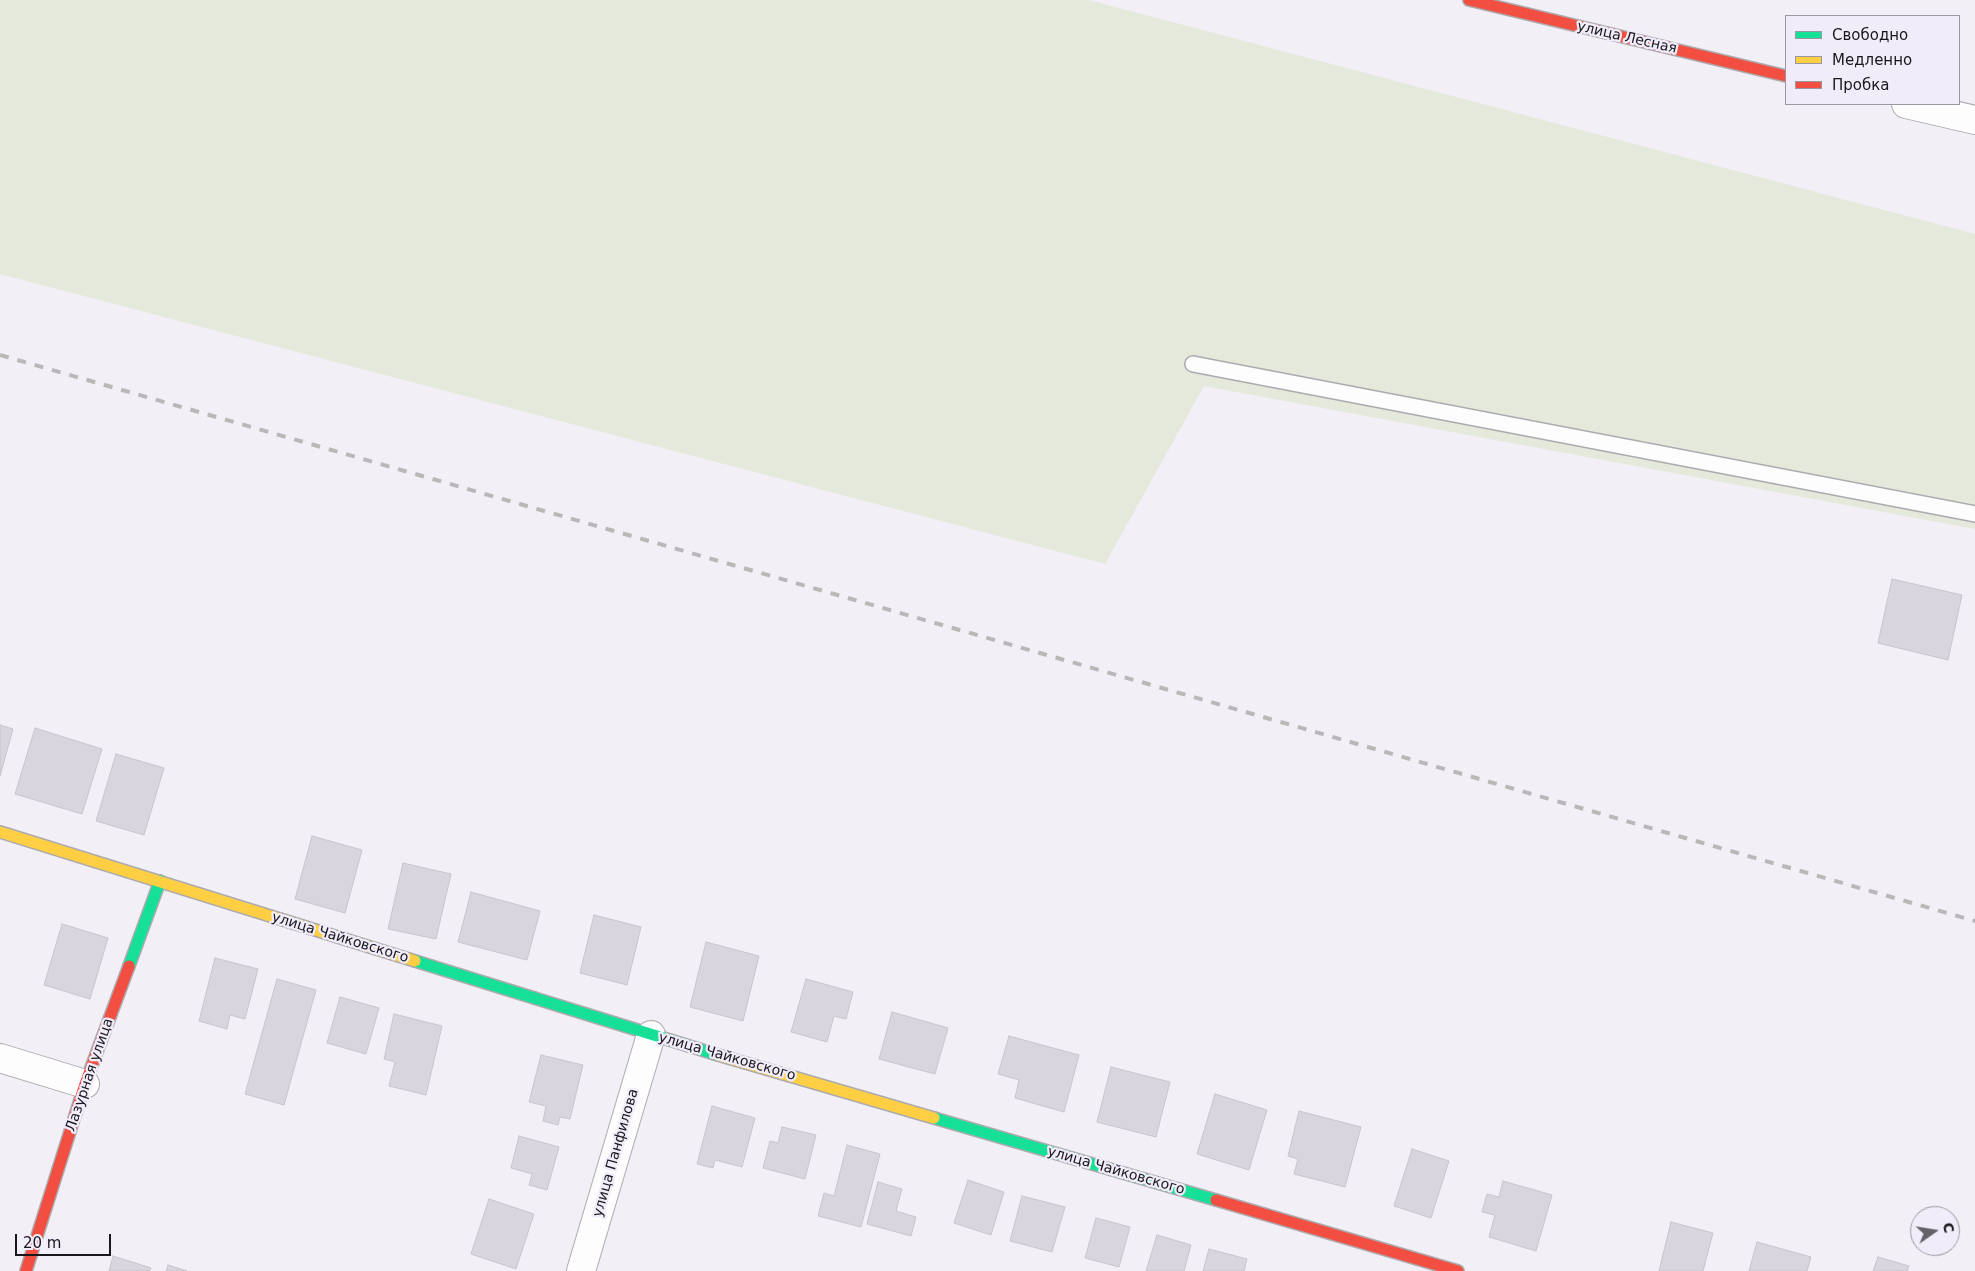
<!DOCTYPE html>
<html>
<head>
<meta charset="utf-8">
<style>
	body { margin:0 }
	#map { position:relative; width:1975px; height:1271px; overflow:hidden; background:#f2eff6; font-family:"DejaVu Sans",sans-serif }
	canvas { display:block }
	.legend { position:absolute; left:1785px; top:15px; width:175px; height:90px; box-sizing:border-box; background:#f1ecf9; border:1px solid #9b97a1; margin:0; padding:6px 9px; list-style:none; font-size:15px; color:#19171c }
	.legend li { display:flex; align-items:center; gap:10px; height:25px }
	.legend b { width:25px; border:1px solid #9b97a1 }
	.north { position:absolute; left:1910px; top:1206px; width:50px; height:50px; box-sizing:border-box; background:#f1ecf9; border:1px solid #9b97a1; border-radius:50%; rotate:77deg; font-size:14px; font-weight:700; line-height:20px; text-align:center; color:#19171c }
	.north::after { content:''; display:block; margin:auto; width:18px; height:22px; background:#656368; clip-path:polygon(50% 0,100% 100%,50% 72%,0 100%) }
	.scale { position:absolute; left:15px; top:1234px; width:96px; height:22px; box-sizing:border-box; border:2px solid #19171c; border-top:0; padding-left:6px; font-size:15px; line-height:18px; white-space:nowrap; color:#19171c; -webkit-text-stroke:4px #f1ecf9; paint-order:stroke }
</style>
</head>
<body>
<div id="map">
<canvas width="1975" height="1271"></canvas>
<ul class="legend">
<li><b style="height:6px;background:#16e098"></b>Свободно</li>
<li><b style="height:6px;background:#ffcf43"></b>Медленно</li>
<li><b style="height:6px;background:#f24e42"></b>Пробка</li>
</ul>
<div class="north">С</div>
<div class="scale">20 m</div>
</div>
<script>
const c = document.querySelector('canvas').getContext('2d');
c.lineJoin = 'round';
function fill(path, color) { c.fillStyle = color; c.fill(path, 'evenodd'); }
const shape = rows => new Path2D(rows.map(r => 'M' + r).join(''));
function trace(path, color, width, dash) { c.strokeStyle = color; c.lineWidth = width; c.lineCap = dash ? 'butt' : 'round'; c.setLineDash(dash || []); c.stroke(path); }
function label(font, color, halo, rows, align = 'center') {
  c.font = font + ' "DejaVu Sans",sans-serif'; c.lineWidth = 4.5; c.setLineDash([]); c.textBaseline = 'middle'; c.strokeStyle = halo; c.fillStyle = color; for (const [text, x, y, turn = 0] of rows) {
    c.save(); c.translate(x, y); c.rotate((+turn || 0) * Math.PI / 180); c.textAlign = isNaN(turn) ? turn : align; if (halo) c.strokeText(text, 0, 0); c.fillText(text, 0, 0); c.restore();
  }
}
const green = shape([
	[0,0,1089,0,1975,234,1975,529,1204,386,1105,564,0,274]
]);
const building = shape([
	[1892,579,1962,595,1948,660,1878,643,1892,579],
	[0,725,13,729,0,776,0,725],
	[35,728,102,749,82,814,15,794,35,728],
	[116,754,164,768,144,835,96,821,116,754],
	[312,836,362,850,345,913,295,899,312,836],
	[403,863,451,874,436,939,388,929,403,863],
	[471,892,540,911,527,960,458,942,471,892],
	[594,915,641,927,627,985,580,973,594,915],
	[62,924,108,938,90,999,44,985,62,924],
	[706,942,759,956,743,1021,690,1007,706,942],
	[215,958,258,969,245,1019,230,1015,227,1029,199,1021,215,958],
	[277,979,316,990,284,1105,245,1094,277,979],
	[806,979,853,992,846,1019,834,1016,827,1042,791,1032,806,979],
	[340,997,379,1008,366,1054,327,1043,340,997],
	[892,1012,948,1028,935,1074,879,1059,892,1012],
	[394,1014,442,1026,426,1095,389,1086,395,1062,384,1059,394,1014],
	[1009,1036,1079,1055,1064,1112,1015,1098,1019,1080,998,1074,1009,1036],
	[541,1055,583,1065,570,1119,560,1117,558,1125,543,1121,546,1106,529,1102,541,1055],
	[1111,1067,1170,1082,1156,1137,1097,1122,1111,1067],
	[1215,1094,1267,1110,1249,1170,1197,1154,1215,1094],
	[712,1106,755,1118,742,1167,715,1160,713,1168,697,1164,712,1106],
	[1299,1111,1361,1127,1345,1187,1294,1174,1298,1159,1288,1156,1299,1111],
	[782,1127,816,1135,805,1179,763,1168,770,1141,778,1143,782,1127],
	[519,1136,559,1147,547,1190,529,1185,532,1174,511,1168,519,1136],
	[847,1145,880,1154,861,1227,818,1216,824,1193,834,1196,847,1145],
	[1412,1149,1449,1161,1431,1218,1394,1206,1412,1149],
	[968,1180,1004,1192,991,1235,954,1223,968,1180],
	[1503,1181,1552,1195,1536,1251,1489,1237,1495,1215,1482,1212,1487,1194,1499,1197,1503,1181],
	[878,1182,902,1189,896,1211,916,1217,911,1236,867,1224,878,1182],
	[1022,1196,1065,1207,1052,1252,1010,1241,1022,1196],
	[489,1199,534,1214,516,1269,471,1254,489,1199],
	[1096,1218,1130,1227,1119,1267,1085,1258,1096,1218],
	[1671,1222,1713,1233,1703,1271,1659,1271,1671,1222],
	[1157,1235,1191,1245,1184,1271,1146,1271,1157,1235],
	[1757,1242,1811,1257,1807,1271,1749,1271,1757,1242],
	[1209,1249,1247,1259,1244,1271,1203,1271,1209,1249],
	[113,1256,151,1268,150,1271,109,1271,113,1256],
	[1878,1257,1909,1266,1907,1271,1873,1271,1878,1257],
	[168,1265,187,1271,166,1271,168,1265]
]);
const lane = shape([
	[1193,364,1975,514]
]);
const street = shape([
	[1906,104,1975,120],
	[0,1058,85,1084],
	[581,1271,651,1035]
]);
const fast = shape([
	[415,961,718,1055],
	[129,966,160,881],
	[934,1118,1216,1200]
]);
const slow = shape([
	[0,832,415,961],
	[718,1055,934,1118]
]);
const jam = shape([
	[1469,0,1786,76],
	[1216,1200,1458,1271],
	[26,1271,85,1084,129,966]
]);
const rail = shape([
	[0,355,1975,921]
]);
const streetNames = [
	["улица Лесная",1627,38,13],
	["улица Чайковского",340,938,17],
	["улица Чайковского",727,1057,16],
	["Лазурная улица",90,1075,-71],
	["улица Панфилова",616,1153,-74],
	["улица Чайковского",1116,1171,16]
];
fill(green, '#e4e9dc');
fill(building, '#d8d5de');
trace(building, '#c7c5ca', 1);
trace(lane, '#acaaae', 18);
trace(street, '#acaaae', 30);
trace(fast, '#acaaae', 14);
trace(slow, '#acaaae', 14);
trace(jam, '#acaaae', 14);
trace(lane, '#fdfdfe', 15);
trace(street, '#fdfdfe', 28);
trace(fast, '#16e098', 11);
trace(slow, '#ffcf43', 11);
trace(jam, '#f24e42', 11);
trace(rail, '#b8b8b9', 4, [9, 9]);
label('14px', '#19171c', '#f1ecf9', streetNames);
</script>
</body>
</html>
